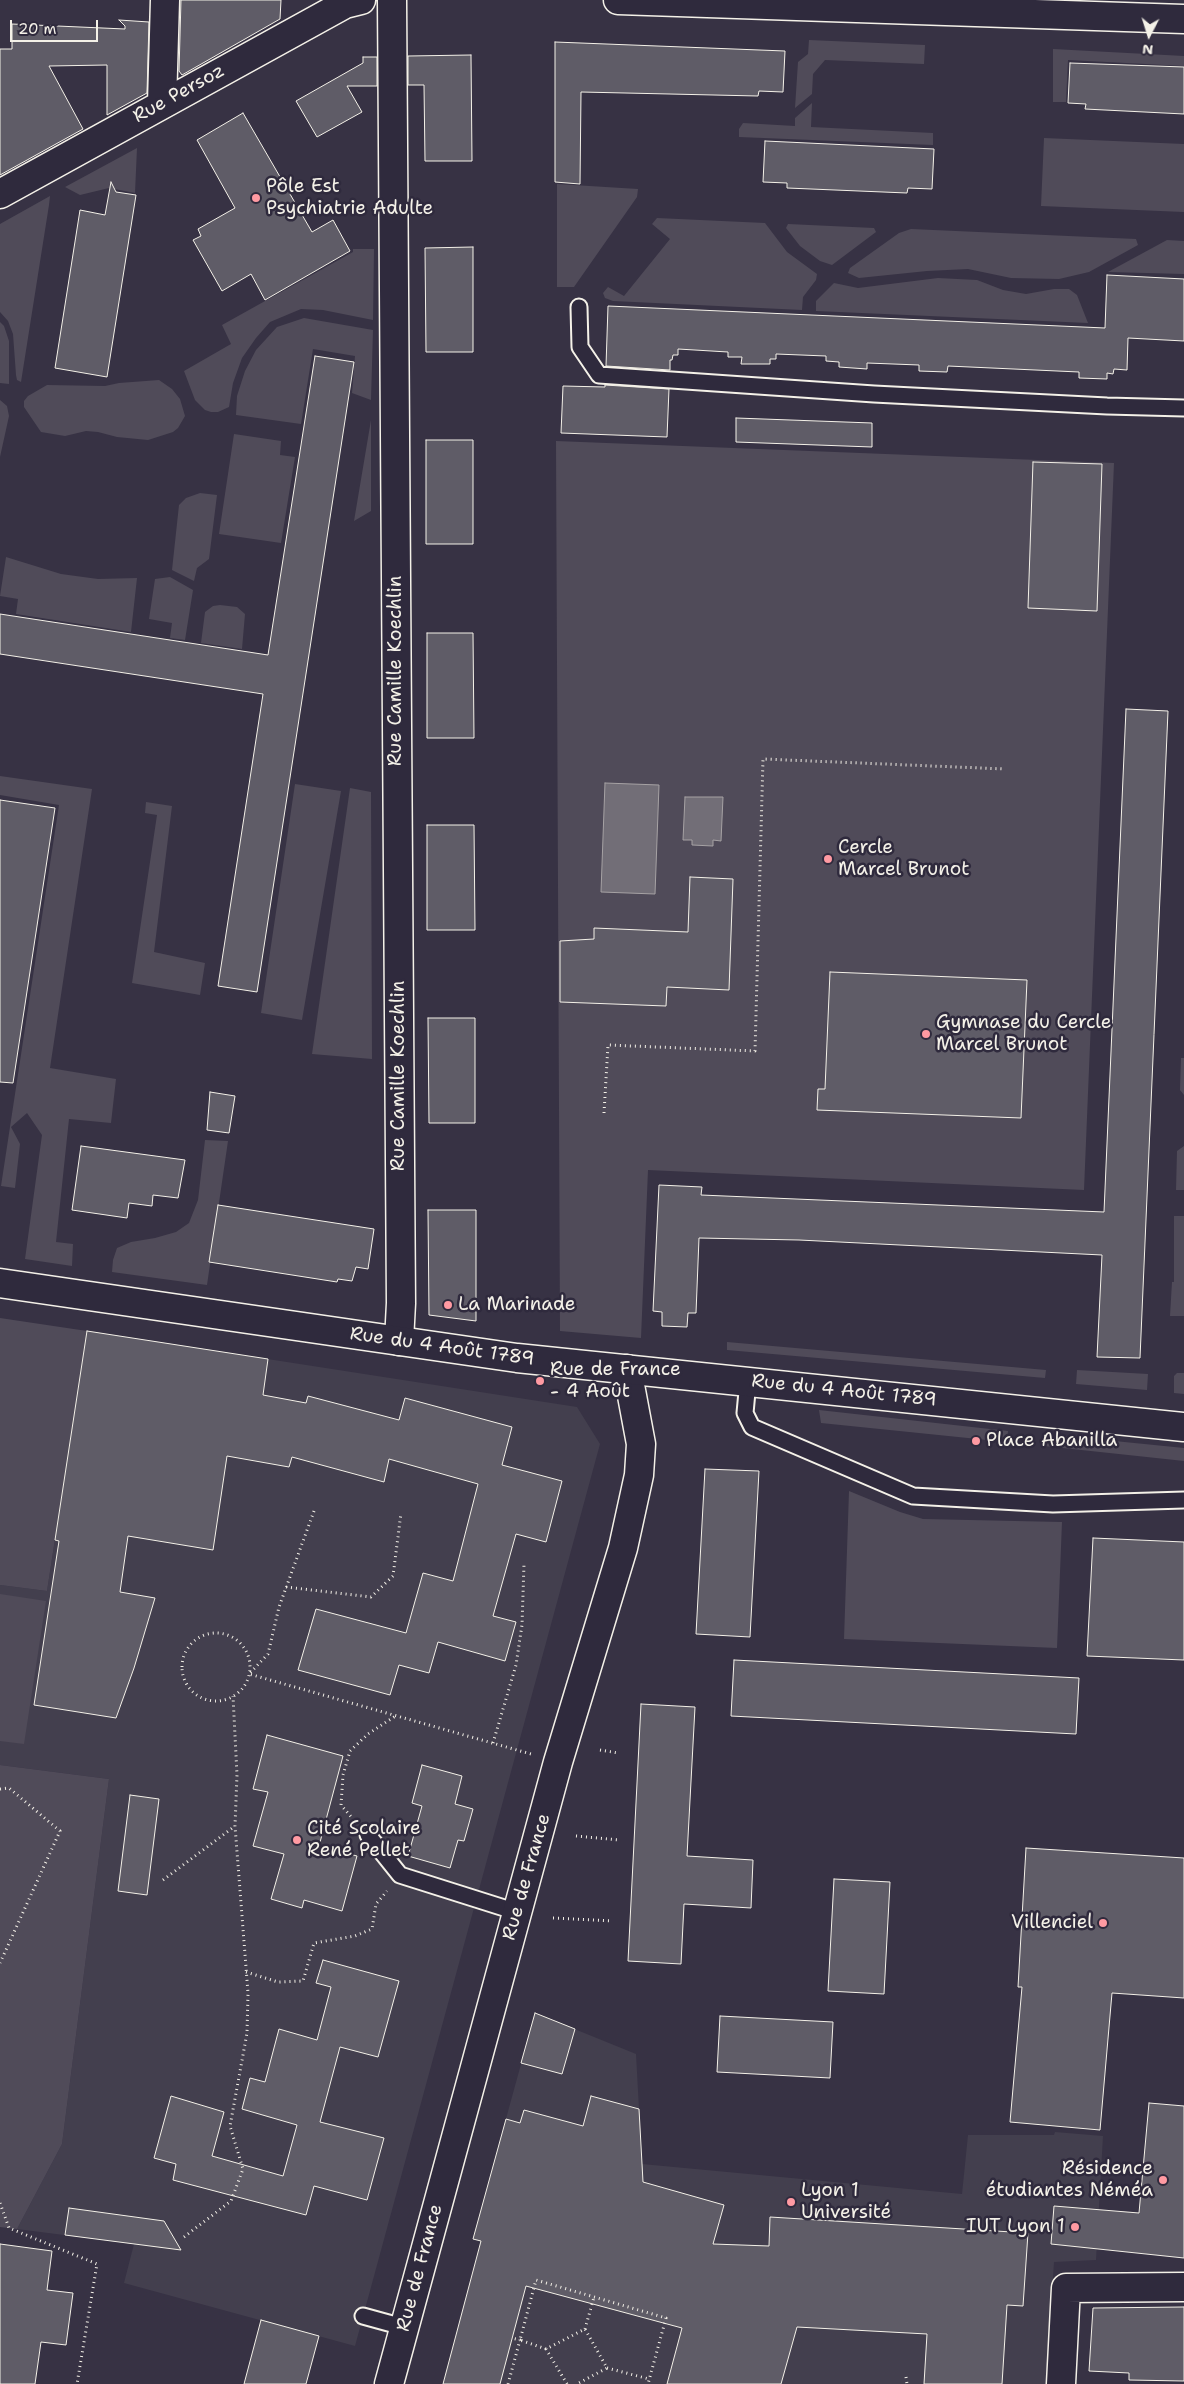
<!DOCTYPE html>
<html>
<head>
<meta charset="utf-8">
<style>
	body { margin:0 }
	#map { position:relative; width:1184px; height:2384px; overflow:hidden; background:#373244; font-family:"Shantell Sans",sans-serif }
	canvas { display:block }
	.north { position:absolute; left:1124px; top:10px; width:50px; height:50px; -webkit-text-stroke:4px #2f2a3d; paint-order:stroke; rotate:185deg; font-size:14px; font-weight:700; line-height:20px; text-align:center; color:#f4f1e8 }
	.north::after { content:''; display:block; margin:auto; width:18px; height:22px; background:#f4f1e8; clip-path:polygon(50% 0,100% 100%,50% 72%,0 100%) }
	.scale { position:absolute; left:10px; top:20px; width:88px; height:22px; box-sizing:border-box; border:2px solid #f4f1e8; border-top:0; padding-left:6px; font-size:15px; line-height:18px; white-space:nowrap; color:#f4f1e8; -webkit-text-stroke:4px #2f2a3d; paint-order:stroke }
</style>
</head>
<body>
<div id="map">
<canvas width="1184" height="2384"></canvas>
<div class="north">N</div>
<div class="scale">20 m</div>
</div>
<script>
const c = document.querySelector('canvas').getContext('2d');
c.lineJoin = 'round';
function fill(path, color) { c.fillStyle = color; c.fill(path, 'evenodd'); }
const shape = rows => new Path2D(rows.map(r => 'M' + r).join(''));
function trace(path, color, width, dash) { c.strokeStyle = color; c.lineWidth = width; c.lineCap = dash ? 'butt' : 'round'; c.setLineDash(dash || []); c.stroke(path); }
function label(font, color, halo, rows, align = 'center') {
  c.font = font + ' "Shantell Sans",sans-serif'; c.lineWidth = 5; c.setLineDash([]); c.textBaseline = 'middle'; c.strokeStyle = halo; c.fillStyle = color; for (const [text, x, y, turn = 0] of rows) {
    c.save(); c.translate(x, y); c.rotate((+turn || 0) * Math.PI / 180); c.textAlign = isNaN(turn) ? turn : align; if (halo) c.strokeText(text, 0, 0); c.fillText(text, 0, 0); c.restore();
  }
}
const built = shape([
	[87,1331,577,1407,600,1444,355,2346,124,2283,134,2244,17,2229,62,2144,109,1779,0,1765,0,1585,47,1591],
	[535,2013,636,2054,642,2164,962,2194,968,2135,1054,2135,1055,2132,1103,2136,1096,2260,1054,2262,1046,2384,443,2384,481,2242,473,2239]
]);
const green = shape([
	[809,40,925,45,924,64,825,60,813,74,812,94,795,108,798,62,808,54],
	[1053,49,1184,56,1184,66,1068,60,1066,102,1053,102],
	[812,103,811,127,933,133,933,145,739,137,739,129,743,123,795,126,795,118],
	[1044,138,1184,144,1184,212,1041,206],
	[137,148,135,193,109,188,80,195,65,187],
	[557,184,638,189,637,197,574,287,557,287],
	[50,196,49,205,21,382,17,380,16,375,13,334,8,321,0,312,0,224],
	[657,218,765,223,787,252,817,274,816,280,803,297,802,310,613,301,605,298,603,293,608,287,624,296,670,239,652,224],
	[788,224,874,228,876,232,832,265,820,261,800,246,786,228],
	[911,229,1136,239,1138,245,1089,272,1059,279,1011,278,968,269,927,271,859,278,848,273,850,268,899,233],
	[1167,240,1184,241,1184,274,1108,272],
	[353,249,374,249,373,320,323,310,301,309,270,322,256,338,242,358,233,383,229,407,218,412,211,412,205,410,195,400,184,371,231,344,222,325,353,252],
	[938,278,977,280,1003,290,1026,294,1054,289,1069,289,1077,295,1088,323,816,311,816,301,834,283,858,288],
	[304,318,373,330,371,400,352,393,355,356,313,349,301,424,236,415,237,396,245,371,256,350,277,327],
	[0,322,4,326,9,341,9,384,0,383],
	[159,380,172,389,180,399,185,416,178,428,173,432,148,440,117,437,98,432,86,431,65,436,41,432,24,407,24,401,28,396,47,385,105,386,119,383],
	[0,400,7,406,9,416,0,457],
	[371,420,371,511,354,521],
	[234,434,281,441,280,455,295,457,281,543,219,534],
	[556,441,1114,463,1084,1190,648,1170,641,1338,560,1331],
	[200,493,217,495,209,559,197,568,194,581,172,570,179,505,186,498],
	[6,557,61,574,98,579,137,578,131,632,16,614,18,599,0,596],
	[170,577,193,590,185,640,170,638,172,623,149,619,155,579],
	[220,605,237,607,245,614,242,649,201,643,205,612,213,606],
	[0,776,92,789,50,1068,116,1079,111,1123,69,1119,56,1242,73,1244,72,1266,25,1259,42,1135,27,1113,11,1127,20,1144,15,1188,1,1186,59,805,0,795],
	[295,784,341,791,302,1020,261,1013],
	[350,788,371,792,372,1059,312,1054],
	[146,802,172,806,154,952,205,963,200,995,132,983,157,815,145,813],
	[1181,1058,1184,1058,1184,1095,1180,1090],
	[205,1140,228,1141,207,1285,112,1272,113,1260,117,1248,131,1242,155,1238,176,1232,189,1223,198,1200],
	[1184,1146,1184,1190,1176,1190,1177,1151],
	[1174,1216,1184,1216,1184,1316,1170,1316,1172,1282,1174,1282],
	[0,1318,87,1331,47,1591,0,1585],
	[727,1342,1046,1370,1045,1378,727,1350],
	[1077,1370,1148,1374,1147,1390,1076,1384],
	[1177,1373,1184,1373,1184,1394,1174,1393,1174,1376],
	[819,1410,1008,1431,1007,1442,821,1423],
	[1045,1434,1184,1448,1184,1461,1044,1446],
	[849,1491,900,1512,923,1519,1062,1522,1057,1648,844,1639],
	[0,1594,46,1601,24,1744,0,1741],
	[0,1765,109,1779,62,2144,17,2229,0,2227]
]);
const water = shape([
	[605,783,659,785,655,894,601,892,605,783],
	[685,797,723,797,721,841,713,840,713,846,692,845,692,840,683,840,685,797]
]);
const building = shape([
	[181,0,281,0,280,19,182,75,179,71,181,0],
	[119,20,149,22,147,93,107,115,107,65,49,66,83,129,0,175,0,49,12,49,12,24,125,29,125,26,119,20],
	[555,42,785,51,783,92,759,91,758,96,581,92,580,184,555,182,555,42],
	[471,55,472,161,425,161,424,85,408,85,408,56,471,55],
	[363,57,377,57,377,86,347,86,362,112,317,137,296,101,363,63,363,57],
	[1070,63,1184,67,1184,114,1085,109,1086,104,1068,103,1070,63],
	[243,113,312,232,333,220,350,251,265,300,251,274,222,291,193,240,201,236,198,229,235,208,197,140,243,113],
	[765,141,934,149,932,189,908,188,907,193,787,188,787,183,763,182,765,141],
	[111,182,116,192,136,195,107,377,55,368,80,210,105,215,111,182],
	[473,247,473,352,426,352,425,248,473,247],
	[1107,275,1184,279,1184,341,1128,338,1127,370,1114,369,1113,374,1107,373,1107,379,1079,378,1079,372,948,366,947,372,919,371,919,365,867,363,867,369,839,367,839,362,826,361,826,356,776,354,776,359,770,359,770,364,741,364,742,357,728,357,728,352,678,349,678,355,673,355,672,360,670,360,670,370,606,366,608,306,1105,328,1107,275],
	[315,356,354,362,257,992,218,986,263,694,0,654,0,614,268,655,315,356],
	[605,385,669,389,667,437,561,433,563,386,605,387,605,385],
	[736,418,872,423,872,447,736,442,736,418],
	[426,440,473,440,473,544,426,544,426,440],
	[1033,462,1102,464,1097,611,1028,608,1033,462],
	[427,633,473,633,474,738,427,738,427,633],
	[1126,709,1168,711,1140,1358,1097,1357,1102,1255,799,1240,699,1238,696,1313,688,1313,687,1327,662,1326,662,1312,653,1311,659,1185,702,1187,701,1195,1104,1212,1126,709],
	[0,800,55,808,13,1083,0,1082,0,800],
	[427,825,474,825,475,930,427,930,427,825],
	[690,877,733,879,729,990,667,987,666,1006,560,1002,560,941,594,939,594,928,688,932,690,877],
	[830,972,1027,980,1021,1118,817,1110,818,1089,825,1089,830,972],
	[428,1018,475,1018,475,1123,429,1123,428,1018],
	[210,1092,235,1096,229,1133,207,1130,210,1092],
	[81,1146,185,1160,178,1198,153,1195,152,1206,129,1203,127,1218,72,1210,81,1146],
	[218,1205,374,1229,368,1269,356,1267,352,1281,338,1279,337,1282,209,1262,218,1205],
	[428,1210,476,1210,476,1321,429,1315,428,1210],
	[87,1331,268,1359,263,1395,306,1403,308,1396,399,1420,405,1398,512,1427,502,1465,562,1481,546,1542,516,1534,493,1616,516,1622,505,1661,438,1642,429,1673,399,1665,390,1695,298,1670,316,1609,406,1633,423,1573,453,1581,478,1484,389,1459,384,1482,292,1457,289,1467,227,1456,213,1550,128,1536,120,1592,155,1598,134,1668,116,1718,34,1705,59,1541,55,1540,87,1331],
	[705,1469,759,1471,750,1637,696,1634,705,1469],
	[1093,1538,1184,1542,1184,1660,1087,1656,1093,1538],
	[734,1660,1079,1678,1076,1734,731,1716,734,1660],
	[641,1704,695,1707,687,1856,753,1860,751,1908,684,1904,681,1964,628,1961,641,1704],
	[267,1735,343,1756,319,1846,357,1856,342,1911,304,1900,302,1908,271,1899,284,1854,253,1846,268,1792,253,1789,267,1735],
	[422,1765,462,1776,455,1804,473,1809,464,1841,458,1840,450,1868,408,1856,422,1806,412,1803,422,1765],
	[130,1795,159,1799,147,1895,118,1891,130,1795],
	[1026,1848,1184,1858,1184,1998,1112,1993,1100,2130,1010,2122,1022,1987,1018,1987,1026,1848],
	[834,1879,890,1882,884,1994,828,1991,834,1879],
	[323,1960,399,1981,378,2057,340,2047,320,2122,384,2138,367,2200,314,2186,306,2215,173,2180,176,2164,154,2158,171,2096,224,2112,212,2156,283,2176,297,2125,242,2109,250,2078,265,2082,279,2029,317,2040,331,1987,316,1983,323,1960],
	[535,2013,575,2029,562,2074,521,2063,535,2013],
	[720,2016,833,2022,830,2078,717,2072,720,2016],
	[591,2096,639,2109,643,2182,724,2205,713,2244,769,2246,770,2217,1028,2233,1023,2306,1007,2305,1002,2384,924,2384,927,2334,797,2327,781,2384,667,2384,682,2328,526,2286,500,2384,443,2384,481,2241,473,2239,506,2119,520,2123,524,2110,583,2126,591,2096],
	[1149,2103,1184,2106,1184,2258,1051,2244,1054,2206,1139,2213,1149,2103],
	[69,2208,164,2221,181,2250,65,2235,69,2208],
	[0,2244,52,2251,47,2290,73,2293,66,2345,41,2342,35,2384,0,2384,0,2244],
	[1184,2307,1184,2381,1129,2380,1129,2373,1089,2371,1093,2308,1184,2307],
	[261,2320,319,2336,306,2384,244,2384,261,2320]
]);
const path = shape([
	[604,1113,608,1045,755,1051,763,759,1005,769],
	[314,1511,279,1607,268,1654,249,1674,531,1754],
	[286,1587,371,1597,393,1576,401,1513],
	'182 1667a34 34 0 1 1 68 0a34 34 0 1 1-68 0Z',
	[493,1743,516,1665,522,1625,524,1564],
	[600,1750,618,1753],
	[0,1789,9,1788,60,1831,0,1963],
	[354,1820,341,1805,343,1775,350,1751,368,1734,397,1715],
	[576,1836,619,1840],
	[163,1880,235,1826],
	[553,1918,612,1921],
	[246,1972,278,1982,303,1981,314,1943,355,1936,372,1929,376,1904,387,1891],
	[0,2203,9,2228,97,2264,77,2384],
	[184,2237,231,2201,243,2169,230,2126,247,2033,248,1993,235,1826,237,1775,233,1696],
	[585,2329,594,2297],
	[546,2349,520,2340,536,2280,666,2318,648,2384],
	[607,2368,649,2379],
	[906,2377,907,2384],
	[508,2384,520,2340,512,2338],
	[567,2384,546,2349,585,2329,607,2368,577,2384]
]);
const lane = shape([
	[579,307,580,347,599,375,874,394,1107,406,1184,408],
	[748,1381,745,1413,752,1427,913,1496,1053,1504,1184,1500],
	[368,1835,400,1875,517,1912],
	[363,2316,403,2327]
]);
const street = shape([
	[392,0,401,1303,399,1341],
	[618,0,1184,19],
	[162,104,165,0],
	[0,194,345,4,361,0],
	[389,2384,558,1762,623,1548,639,1475,641,1444,627,1369],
	[1061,2384,1066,2288,1184,2287]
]);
const secondary = shape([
	[0,1283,517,1358,1184,1427]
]);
const markers = [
	[256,198,5,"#ff9aa2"],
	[828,859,5,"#ff9aa2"],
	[926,1034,5,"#ff9aa2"],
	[448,1305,5,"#ff9aa2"],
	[540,1381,5,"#ff9aa2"],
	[976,1441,5,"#ff9aa2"],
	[297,1840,5,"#ff9aa2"],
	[1103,1923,5,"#ff9aa2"],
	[1163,2180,5,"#ff9aa2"],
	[791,2202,5,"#ff9aa2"],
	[1075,2227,5,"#ff9aa2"]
];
const streetNames = [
	["Rue Persoz",179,94,-29],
	["Rue Camille Koechlin",396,671,-90],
	["Rue Camille Koechlin",399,1076,-90],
	["Rue du 4 Août 1789",442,1347,8],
	["Rue du 4 Août 1789",844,1391,6],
	["Rue de France",527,1877,-74],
	["Rue de France",420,2268,-75]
];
const poiNames = [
	["Pôle Est",266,187],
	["Psychiatrie Adulte",266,209],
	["Cercle",838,848],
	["Marcel Brunot",838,870],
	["Gymnase du Cercle",936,1023],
	["Marcel Brunot",936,1045],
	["La Marinade",458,1305],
	["Rue de France",550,1370],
	["- 4 Août",550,1392],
	["Place Abanilla",986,1441],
	["Cité Scolaire",307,1829],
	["René Pellet",307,1851],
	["Villenciel",1093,1923,"right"],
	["Résidence",1153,2169,"right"],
	["étudiantes Néméa",1153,2191,"right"],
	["Lyon 1",801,2191],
	["Université",801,2213],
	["IUT Lyon 1",1065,2227,"right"]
];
fill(built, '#433f4e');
fill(green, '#504b59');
fill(water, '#726e77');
trace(water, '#a6a2a4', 1);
fill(building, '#5f5c67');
trace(building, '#f4f1e8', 1);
trace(lane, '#f4f1e8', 19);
trace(street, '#f4f1e8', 31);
trace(secondary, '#f4f1e8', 31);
trace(path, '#f4f1e8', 3, [1, 4]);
trace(lane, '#2f2a3d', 15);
trace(street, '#2f2a3d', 28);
trace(secondary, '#2f2a3d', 28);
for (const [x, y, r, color] of markers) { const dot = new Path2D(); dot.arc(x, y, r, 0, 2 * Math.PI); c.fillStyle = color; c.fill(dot); trace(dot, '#2f2a3d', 2); }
label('19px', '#f4f1e8', '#2f2a3d', streetNames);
label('19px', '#f4f1e8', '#2f2a3d', poiNames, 'left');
</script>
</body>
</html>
